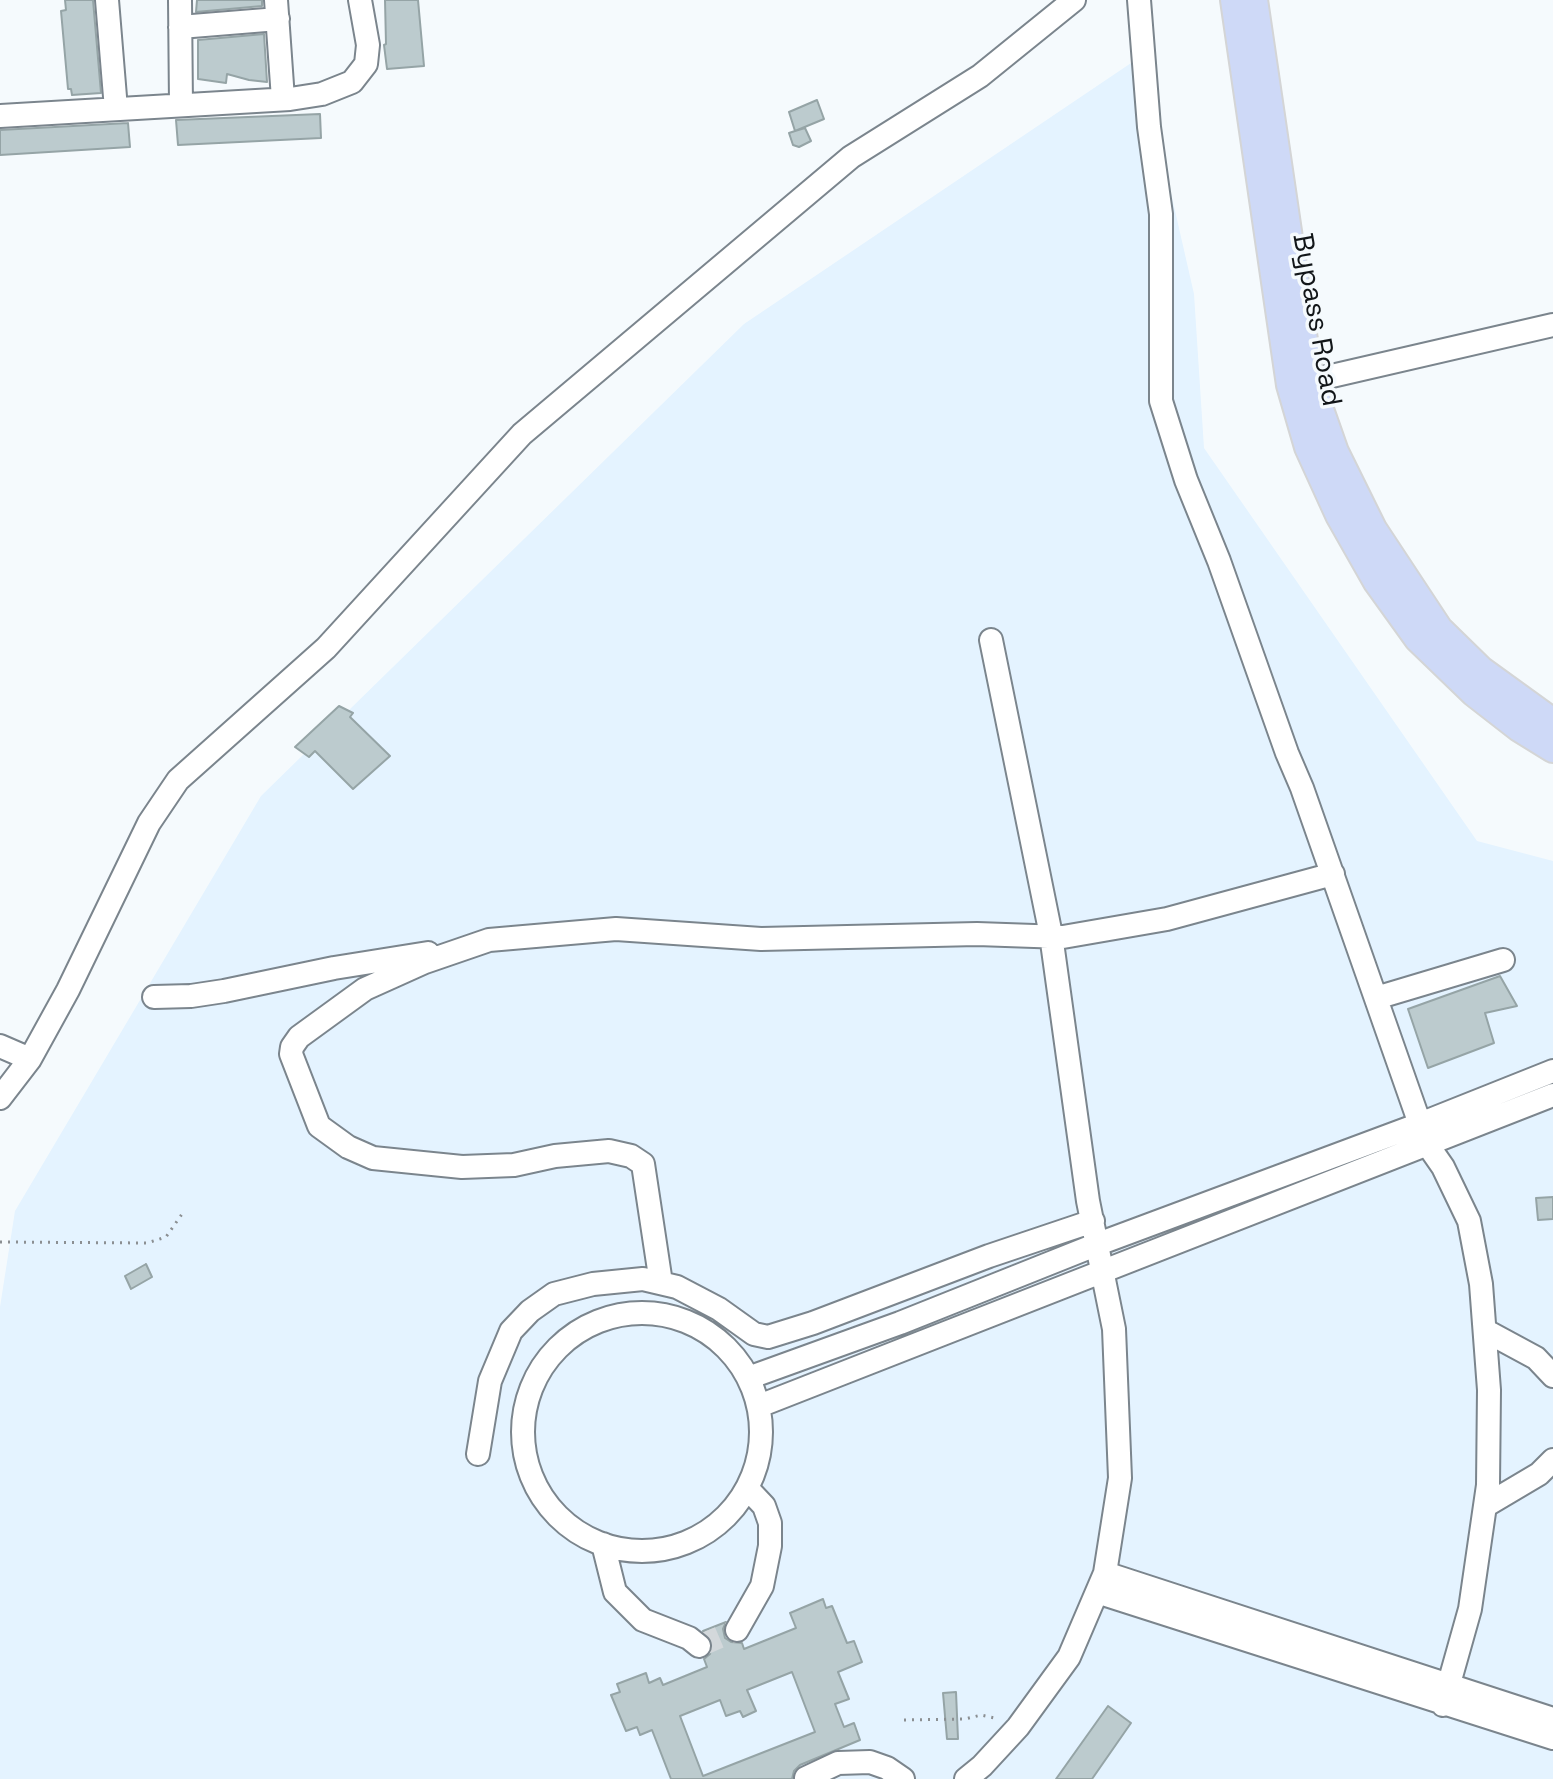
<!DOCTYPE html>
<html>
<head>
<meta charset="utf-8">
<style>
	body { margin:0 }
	canvas { display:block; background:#f5fafd }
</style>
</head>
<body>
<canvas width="1553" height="1779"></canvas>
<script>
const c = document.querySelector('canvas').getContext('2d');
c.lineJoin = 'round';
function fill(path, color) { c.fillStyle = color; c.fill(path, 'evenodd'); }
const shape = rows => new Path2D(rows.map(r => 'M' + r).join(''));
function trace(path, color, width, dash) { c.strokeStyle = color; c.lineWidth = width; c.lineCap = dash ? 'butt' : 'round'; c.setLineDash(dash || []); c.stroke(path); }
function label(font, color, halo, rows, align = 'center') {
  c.font = font + ' "Space Grotesk",sans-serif'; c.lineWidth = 7; c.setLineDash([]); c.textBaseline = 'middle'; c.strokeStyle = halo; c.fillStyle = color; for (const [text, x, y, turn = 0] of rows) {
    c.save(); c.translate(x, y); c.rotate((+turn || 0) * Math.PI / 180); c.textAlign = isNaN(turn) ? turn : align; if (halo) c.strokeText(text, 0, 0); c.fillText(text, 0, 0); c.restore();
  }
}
const built = shape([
	[1140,57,1194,294,1204,448,1477,841,1553,861,1553,1779,0,1779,0,1307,15,1211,261,796,744,324]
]);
const building = shape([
	[65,0,93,0,101,93,72,95,71,89,68,89,61,11,66,10,65,0],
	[197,0,262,0,262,6,196,12,197,0],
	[385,0,418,0,424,66,387,69,384,45,386,44,385,0],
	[264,34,267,82,249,80,227,74,226,83,198,79,198,40,264,34],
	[817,100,824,119,795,131,805,128,811,141,799,147,793,145,789,133,795,131,789,112,817,100],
	[320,114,321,138,178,145,176,120,320,114],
	[128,123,130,147,0,155,0,130,128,123],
	[339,706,353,713,350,717,390,756,353,789,315,751,309,757,295,747,339,706],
	[1500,976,1517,1006,1485,1013,1494,1043,1428,1068,1408,1009,1500,976],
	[1553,1197,1553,1219,1538,1220,1536,1198,1553,1197],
	[146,1264,152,1277,131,1289,125,1276,146,1264],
	[823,1599,826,1608,832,1606,847,1643,854,1641,862,1662,838,1672,849,1699,835,1704,844,1727,854,1723,860,1740,800,1765,794,1771,792,1779,671,1779,652,1730,640,1735,637,1727,626,1731,611,1695,620,1692,617,1684,646,1673,649,1683,660,1678,663,1685,707,1667,704,1659,710,1654,712,1642,703,1631,726,1622,723,1629,725,1638,731,1642,742,1643,744,1649,796,1628,790,1613,823,1599],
	[792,1672,815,1732,703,1776,680,1716,720,1700,726,1716,740,1711,743,1717,756,1711,747,1690,792,1672],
	[956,1692,958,1739,947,1739,943,1693,956,1692],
	[1108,1706,1131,1723,1092,1779,1056,1779,1108,1706]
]);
const minorTunnel = shape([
	[699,1646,737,1630]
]);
const path = shape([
	[0,1242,147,1243,166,1237,182,1214],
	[904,1720,965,1719,981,1715,999,1719]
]);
const minor = shape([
	[107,0,116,109],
	[180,0,181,105],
	[276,0,283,99],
	[1139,0,1149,127,1161,214,1161,401,1186,480,1219,561,1287,753,1302,788,1427,1144,1443,1167,1469,1221,1481,1284,1489,1390,1488,1485,1470,1609,1443,1705],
	[180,27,278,19],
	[0,116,290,99,322,94,352,82,366,64,368,45,360,0],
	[1310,381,1553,325],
	[154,997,191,996,224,991,334,968,428,953],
	[1376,998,1503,960],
	[0,1046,30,1059],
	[0,1098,30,1059,68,990,149,823,178,780,326,648,522,434,851,157,980,76,1074,0],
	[661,1283,643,1164,631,1156,609,1151,555,1156,514,1165,462,1167,373,1158,348,1147,319,1126,291,1054,292,1047,299,1037,365,989,425,962,489,940,616,929,761,939,977,934,1063,937,1167,919,1333,874],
	'523 1432a119 119 0 1 1 238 0a119 119 0 1 1-238 0Z',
	[1486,1331,1536,1358,1553,1376],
	[748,1378,900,1323,1098,1244,1420,1124,1553,1071],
	[759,1406,1553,1095],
	[478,1454,490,1381,511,1331,530,1311,554,1294,593,1284,643,1279,677,1287,719,1309,754,1334,768,1337,813,1323,989,1256,1093,1221],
	[1485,1506,1539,1474,1553,1460],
	[603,1544,615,1592,643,1620,689,1638,699,1646],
	[1105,1573,1553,1719],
	[1097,1592,1553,1738],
	[737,1630,762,1586,770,1546,770,1523,764,1506,747,1488],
	[806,1778,838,1763,870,1762,887,1768,903,1779],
	[966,1779,982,1766,1018,1727,1069,1657,1105,1573,1120,1478,1114,1329,1088,1201,1051,935,991,640]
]);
const major = shape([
	[1234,0,1290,385,1308,447,1339,515,1377,582,1418,639,1474,693,1519,728,1553,749],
	[1254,0,1310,381,1335,452,1373,529,1439,629,1481,670,1553,722]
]);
const streetNames = [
	["Bypass Road",1316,320,80]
];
fill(built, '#e4f3ff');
fill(building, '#bccbce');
trace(building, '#95a4a6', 2);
trace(minorTunnel, '#d3d8db', 22, [22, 11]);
trace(minor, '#7b858d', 26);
trace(major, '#d4d5d6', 30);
trace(path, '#8b8f92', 3, [2, 6]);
trace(minor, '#fff', 22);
trace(major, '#ced9f7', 26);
label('28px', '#121619', '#f5fafd', streetNames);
</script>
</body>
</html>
